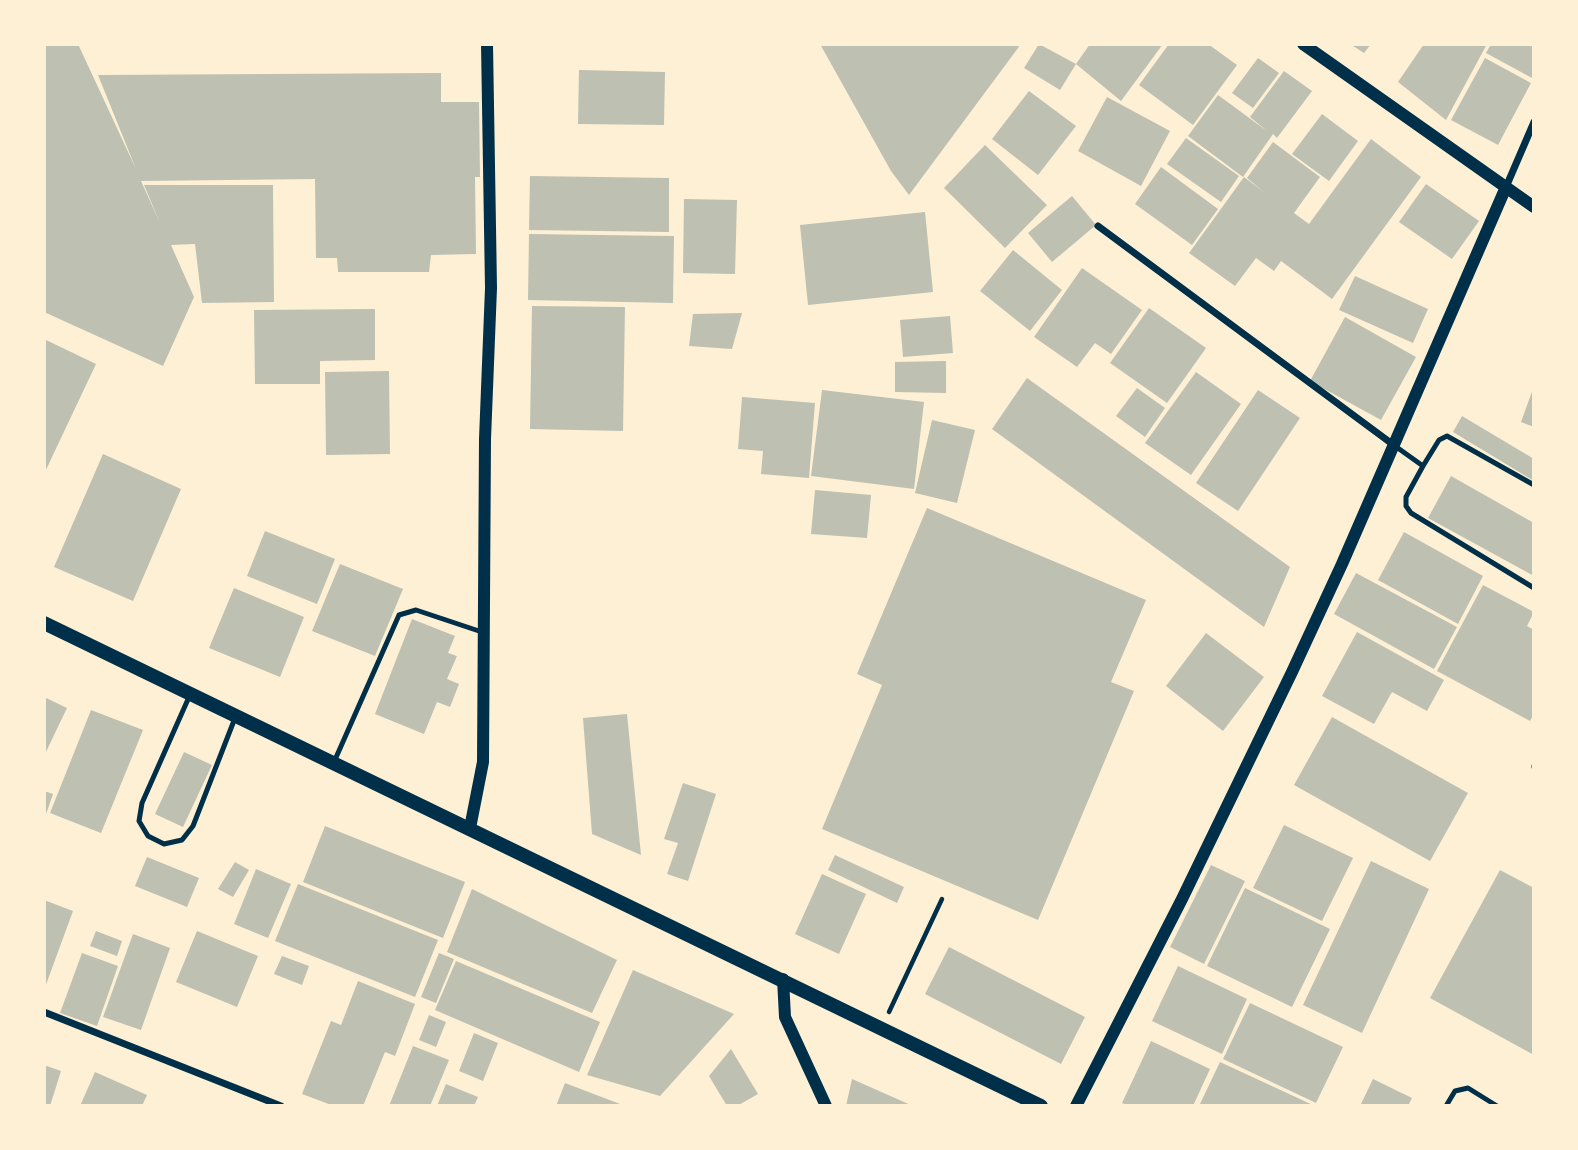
<!DOCTYPE html>
<html>
<head>
<meta charset="utf-8">
<style>
	body { margin:0 }
	#map { position:relative; width:1578px; height:1150px; overflow:hidden; background:#fdf0d5; font-family:Cabin,sans-serif }
	canvas { display:block }
	.frame { position:absolute; inset:0; border:46px solid #fdf0d5; pointer-events:none }
</style>
</head>
<body>
<div id="map">
<canvas width="1578" height="1150"></canvas>
<div class="frame"></div>
</div>
<script>
const c = document.querySelector('canvas').getContext('2d');
c.lineJoin = 'round';
function fill(path, color) { c.fillStyle = color; c.fill(path, 'evenodd'); }
const shape = rows => new Path2D(rows.map(r => 'M' + r).join(''));
function trace(path, color, width, dash) { c.strokeStyle = color; c.lineWidth = width; c.lineCap = dash ? 'butt' : 'round'; c.setLineDash(dash || []); c.stroke(path); }
const building = shape([
	[44,44,78,44,136,169,98,75,441,73,441,102,479,102,480,177,475,177,476,254,431,255,429,272,338,272,337,258,316,258,315,179,141,181,160,223,144,185,273,185,274,302,202,303,195,244,171,245,194,297,163,366,44,312],
	[820,44,1021,44,909,195,891,171],
	[1039,44,1076,64,1060,90,1024,68],
	[1090,44,1163,44,1121,101,1076,64],
	[1169,44,1208,44,1237,65,1193,125,1139,85],
	[1350,44,1371,44,1364,53],
	[1424,44,1487,44,1446,120,1398,82],
	[1491,44,1534,44,1532,78,1486,53],
	[1258,58,1279,73,1253,108,1232,93],
	[1485,58,1531,83,1498,145,1451,120],
	[579,70,665,72,664,125,578,124],
	[1284,71,1312,91,1277,138,1273,134,1243,177,1188,136,1218,95,1267,131,1250,117],
	[1029,91,1076,126,1038,175,992,139],
	[1107,97,1170,131,1141,186,1078,151],
	[1322,114,1358,141,1329,181,1292,154],
	[1186,138,1239,176,1221,202,1167,164],
	[1371,139,1421,177,1332,299,1281,261,1274,271,1256,258,1235,286,1189,253,1244,177,1264,192,1247,178,1273,142,1320,177,1294,213,1309,224],
	[985,145,1047,205,1005,248,944,188],
	[1161,167,1218,209,1192,245,1135,204],
	[530,176,669,178,669,232,529,230],
	[1426,184,1479,221,1452,259,1399,222],
	[1072,196,1096,225,1052,262,1028,233],
	[684,199,737,200,735,274,683,273],
	[925,212,933,292,808,305,800,225],
	[529,234,674,236,673,303,528,300],
	[1013,250,1062,290,1030,331,980,291],
	[1082,268,1142,310,1111,354,1095,343,1077,367,1034,337],
	[1355,276,1428,309,1413,343,1339,310],
	[532,306,625,307,623,431,530,429],
	[1149,308,1206,348,1167,403,1110,363],
	[375,309,375,360,320,361,320,384,255,384,254,310],
	[742,313,732,349,689,346,693,314],
	[950,316,953,353,903,357,900,320],
	[1345,317,1416,357,1381,420,1310,381],
	[44,339,96,364,44,474],
	[946,361,946,393,895,392,895,362],
	[389,371,390,454,326,455,325,372],
	[1196,372,1241,404,1191,475,1145,443],
	[1027,378,1290,567,1264,627,992,429],
	[1534,386,1534,427,1521,422],
	[1137,388,1165,408,1145,437,1116,416],
	[822,390,924,402,914,489,811,476],
	[1258,390,1300,418,1238,511,1196,483],
	[742,397,815,403,809,478,761,474,763,451,738,449],
	[1462,416,1534,459,1534,481,1453,432],
	[932,420,975,430,957,503,915,493],
	[103,454,181,489,133,601,54,567],
	[1451,476,1534,523,1534,576,1428,518],
	[815,490,871,495,867,538,811,534],
	[927,508,1146,600,1111,682,1134,691,1038,920,822,829,882,685,857,674],
	[265,531,335,559,317,604,247,576],
	[1404,532,1483,576,1458,624,1378,580],
	[340,564,403,589,375,656,312,631],
	[1356,573,1457,627,1434,669,1334,614],
	[1483,585,1534,612,1527,626,1534,630,1534,714,1530,721,1437,671],
	[234,588,304,617,280,677,209,648],
	[412,619,455,636,448,653,457,656,447,679,459,684,450,707,437,702,424,734,375,714],
	[1357,632,1444,680,1427,711,1392,692,1374,724,1322,696],
	[1206,633,1264,677,1223,731,1166,686],
	[44,697,67,708,44,756],
	[91,710,143,730,101,833,50,813],
	[627,714,641,855,592,834,583,718],
	[1332,717,1468,793,1430,861,1294,785],
	[184,752,212,765,183,827,155,814],
	[683,783,716,794,688,881,667,874,678,843,664,839],
	[44,791,53,794,44,820],
	[1284,825,1353,858,1322,921,1253,888],
	[325,826,465,882,443,938,303,882],
	[835,855,904,887,897,903,828,870],
	[147,857,199,878,187,907,135,886],
	[1371,861,1429,889,1362,1033,1303,1005],
	[235,862,249,870,233,897,218,889],
	[1211,865,1245,881,1204,964,1170,947],
	[256,869,291,884,268,938,234,924],
	[1500,870,1534,888,1534,1055,1430,998],
	[822,874,866,894,839,954,795,934],
	[298,884,438,940,415,997,275,941],
	[1245,888,1330,929,1292,1007,1207,966],
	[472,889,617,960,592,1013,447,952],
	[44,900,73,911,44,990],
	[96,931,122,941,117,956,90,946],
	[197,931,258,956,237,1007,176,982],
	[133,934,170,948,141,1030,103,1017],
	[949,947,1085,1017,1061,1064,925,994],
	[82,953,118,966,97,1026,60,1013],
	[439,953,454,959,436,1003,421,997],
	[282,956,309,966,302,985,274,974],
	[456,961,600,1022,579,1072,435,1010],
	[1178,966,1247,999,1222,1054,1152,1021],
	[633,970,734,1014,660,1096,587,1075],
	[358,981,415,1004,395,1056,385,1052,363,1106,334,1106,302,1094,331,1021,341,1025],
	[1250,1003,1343,1047,1316,1103,1223,1059],
	[429,1015,446,1022,436,1047,419,1040],
	[474,1033,498,1043,483,1081,459,1071],
	[1151,1041,1210,1069,1193,1106,1129,1106,1122,1103],
	[413,1046,449,1060,430,1106,389,1106],
	[731,1049,758,1094,737,1106,727,1106,709,1076],
	[1220,1062,1315,1106,1199,1106],
	[44,1065,61,1071,50,1106,44,1106],
	[95,1072,147,1095,142,1106,80,1106],
	[852,1079,913,1106,846,1106],
	[1373,1079,1412,1098,1408,1106,1360,1106],
	[565,1083,620,1104,619,1106,556,1106],
	[446,1084,478,1097,474,1106,437,1106]
]);
const path = shape([
	[889,1012,942,899]
]);
const service = shape([
	[1395,446,1423,466],
	[1534,485,1447,436,1439,440,1423,466,1406,497,1406,506,1411,513,1534,588],
	[189,697,142,803,139,821,148,836,164,844,182,840,193,826,235,718],
	[334,762,399,615,416,610,482,632],
	[1534,767,1534,766],
	[1446,1106,1455,1091,1468,1088,1497,1106]
]);
const minor = shape([
	[1506,187,1534,122],
	[1098,226,1395,446],
	[44,1012,281,1106]
]);
const tertiary = shape([
	[1303,44,1534,207],
	[470,828,483,762,485,439,491,288,487,44],
	[783,979,785,1017,826,1106],
	[1076,1106,1182,899,1292,672,1342,564,1506,187]
]);
const secondary = shape([
	[44,623,1041,1106]
]);
fill(building, '#bec0b2');
trace(path, '#003049', 4.5);
trace(service, '#003049', 5);
trace(minor, '#003049', 7);
trace(tertiary, '#003049', 12);
trace(secondary, '#003049', 14);
</script>
</body>
</html>
